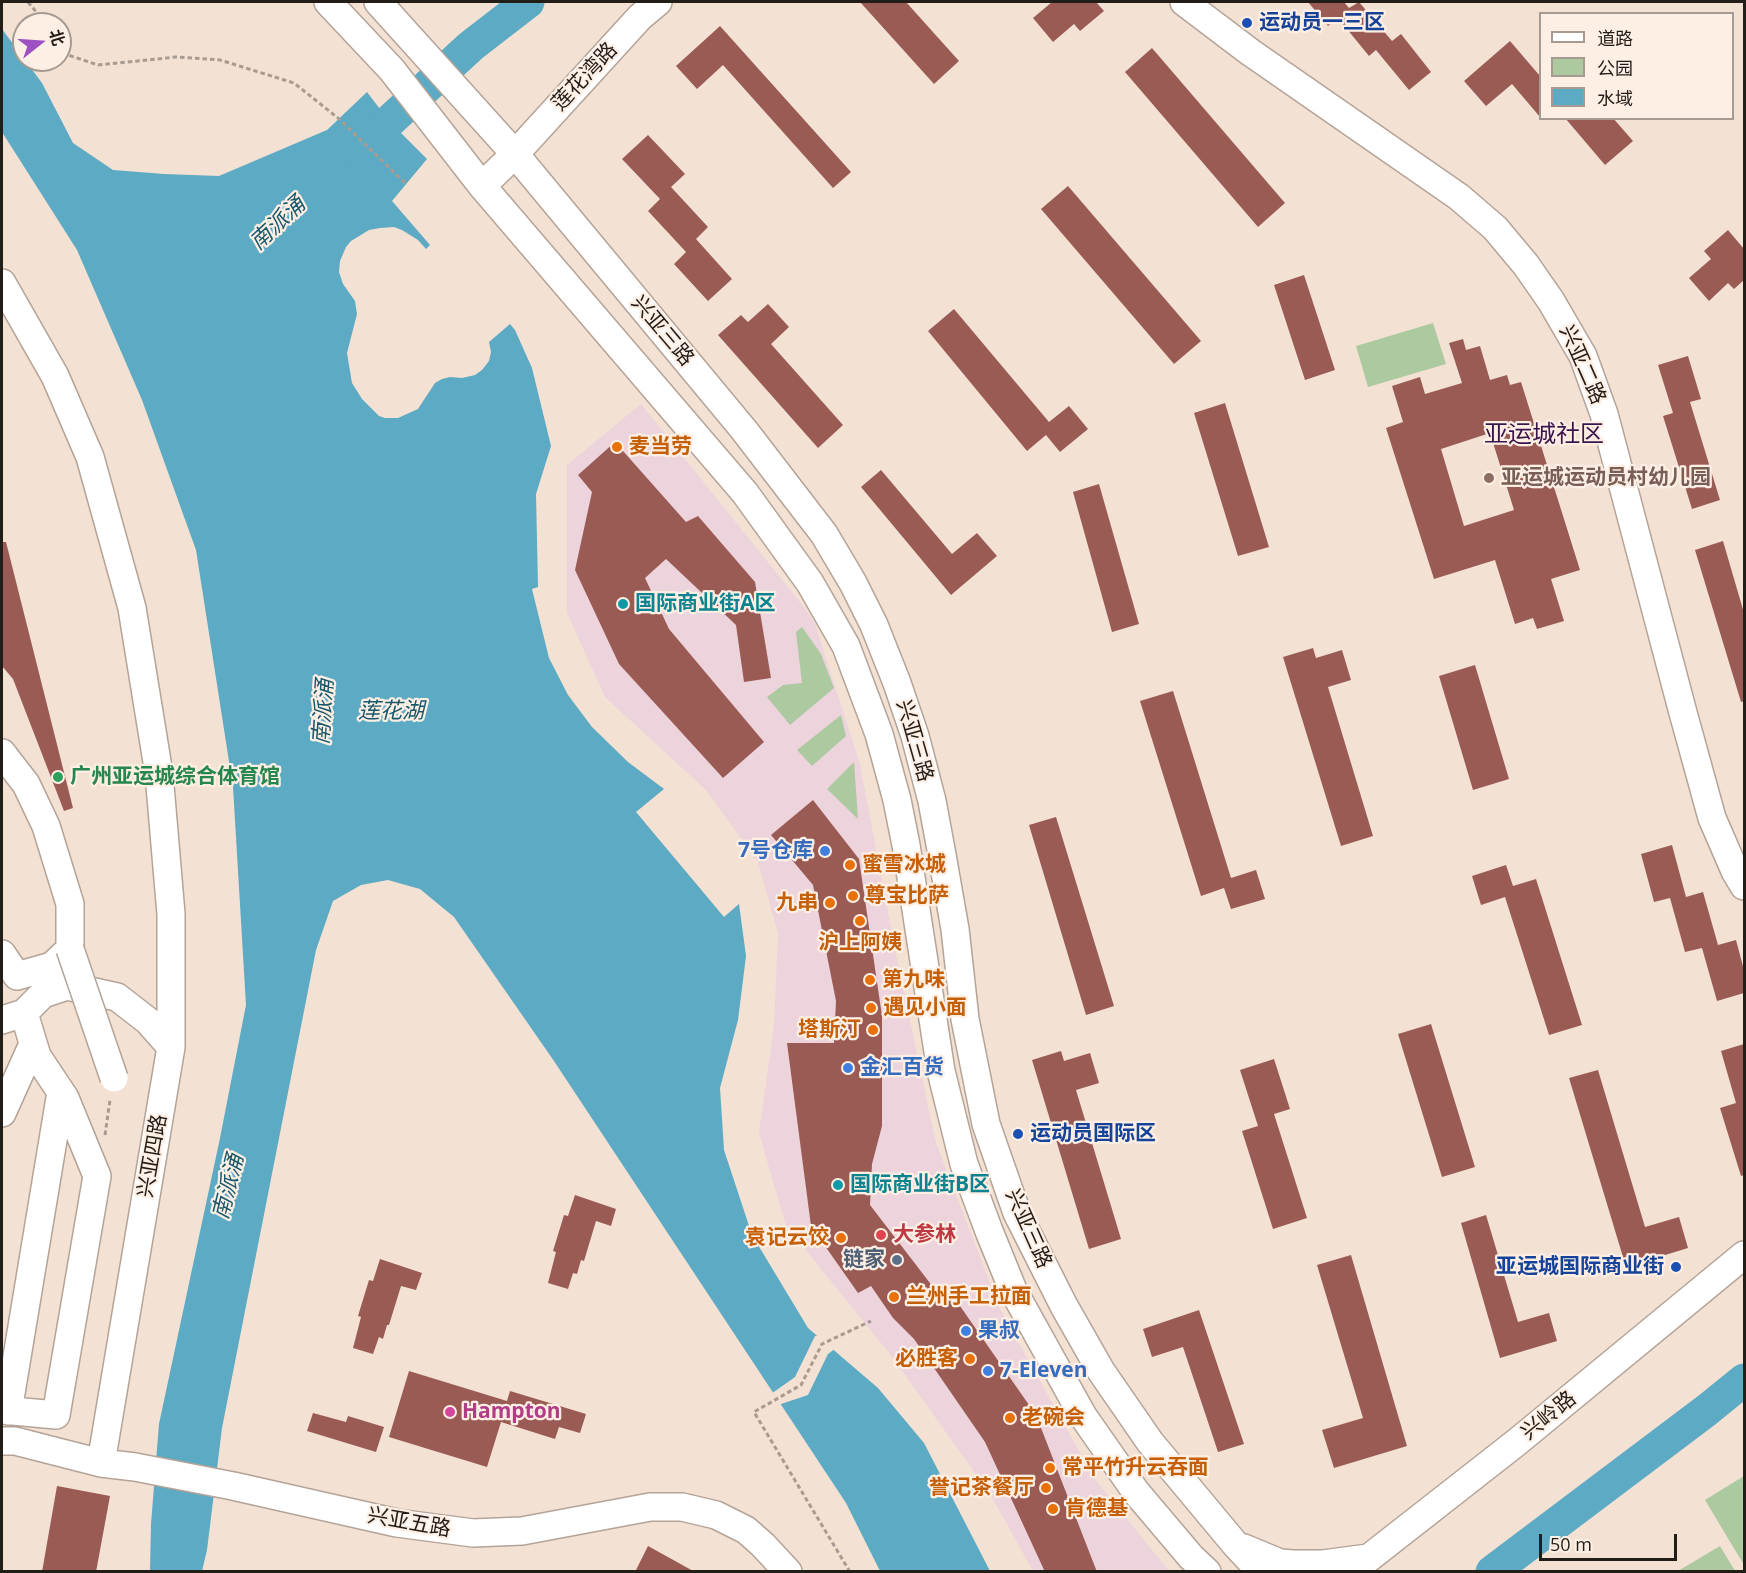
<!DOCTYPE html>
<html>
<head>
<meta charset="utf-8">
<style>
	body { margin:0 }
	#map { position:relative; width:1746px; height:1573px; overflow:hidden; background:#f3e1d4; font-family:"Open Sans","Noto Sans SC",sans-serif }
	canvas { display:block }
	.frame { position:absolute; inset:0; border:3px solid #231d18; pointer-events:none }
	.legend { position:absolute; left:1539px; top:12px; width:195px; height:108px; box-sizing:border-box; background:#feefe5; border:2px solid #a69b93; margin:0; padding:8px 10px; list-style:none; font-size:18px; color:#231d18 }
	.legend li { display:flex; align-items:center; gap:12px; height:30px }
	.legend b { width:30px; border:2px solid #a69b93 }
	.north { position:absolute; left:12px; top:12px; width:60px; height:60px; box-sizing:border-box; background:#feefe5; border:2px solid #a69b93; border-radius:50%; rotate:73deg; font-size:16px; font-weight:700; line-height:24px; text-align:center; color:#231d18 }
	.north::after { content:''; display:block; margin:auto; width:21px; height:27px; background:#9e51c2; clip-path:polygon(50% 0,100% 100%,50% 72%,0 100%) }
	.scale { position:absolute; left:1539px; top:1534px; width:138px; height:27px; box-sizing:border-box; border:3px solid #231d18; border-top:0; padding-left:8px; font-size:18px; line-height:21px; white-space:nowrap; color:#231d18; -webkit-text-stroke:4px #feefe5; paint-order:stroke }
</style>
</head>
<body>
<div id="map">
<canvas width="1746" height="1573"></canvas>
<div class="frame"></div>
<ul class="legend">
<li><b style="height:8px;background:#fff"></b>道路</li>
<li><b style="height:16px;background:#acc9a0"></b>公园</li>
<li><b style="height:16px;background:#5caac3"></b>水域</li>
</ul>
<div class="north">北</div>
<div class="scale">50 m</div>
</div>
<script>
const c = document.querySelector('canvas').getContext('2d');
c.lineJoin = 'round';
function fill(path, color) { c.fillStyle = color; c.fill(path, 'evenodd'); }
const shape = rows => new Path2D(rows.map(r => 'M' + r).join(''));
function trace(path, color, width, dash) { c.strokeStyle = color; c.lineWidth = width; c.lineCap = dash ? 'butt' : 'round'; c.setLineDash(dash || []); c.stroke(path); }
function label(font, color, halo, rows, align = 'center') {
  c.font = font + ' "Open Sans","Noto Sans SC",sans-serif'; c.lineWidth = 4.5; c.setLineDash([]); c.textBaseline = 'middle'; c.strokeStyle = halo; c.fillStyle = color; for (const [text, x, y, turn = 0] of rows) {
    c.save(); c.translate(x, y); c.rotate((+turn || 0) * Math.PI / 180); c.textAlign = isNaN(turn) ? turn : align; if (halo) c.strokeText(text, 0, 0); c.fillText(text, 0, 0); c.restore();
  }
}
const commercial = shape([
	[641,404,803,606,815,624,860,764,896,955,936,1143,1000,1309,1094,1478,1169,1571,1033,1571,990,1494,890,1354,786,1226,759,1133,774,1026,778,933,758,862,706,790,605,697,567,613,567,465]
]);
const green = shape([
	[1433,323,1446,364,1368,387,1356,346],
	[802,627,821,654,834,688,790,725,767,697,783,685,802,683,796,632],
	[841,715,846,736,812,766,797,750],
	[854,762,858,819,827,789],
	[1744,1476,1744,1565,1705,1500],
	[1720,1546,1735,1571,1678,1571]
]);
const water = shape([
	[2,29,42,83,73,143,113,170,164,174,219,176,327,130,367,92,389,121,427,159,392,201,430,245,426,249,418,240,402,230,394,227,380,228,369,230,351,241,346,247,340,261,339,272,343,284,355,301,357,314,347,353,352,383,362,399,379,416,385,418,398,418,418,409,435,383,442,379,450,377,462,378,475,375,482,370,489,361,491,352,489,342,510,324,515,330,532,368,551,446,536,494,538,587,532,589,549,658,568,695,592,727,628,762,664,789,636,812,724,917,739,904,746,956,738,1020,720,1088,724,1150,752,1235,808,1328,878,1388,924,1443,990,1571,880,1571,846,1503,554,1061,454,917,420,889,388,880,361,885,333,901,316,950,222,1428,207,1550,202,1571,150,1571,151,1524,159,1424,220,1138,246,1005,233,787,196,550,142,400,77,250,2,132]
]);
const pier = shape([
	[820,1335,836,1348,828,1354,808,1395,778,1405,771,1394,795,1377,815,1336]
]);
const river = shape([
	[357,151,471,46,528,2],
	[1492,1572,1707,1410,1744,1380]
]);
const building = shape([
	[860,2,906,2,959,61,934,84],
	[1052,2,1096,2,1104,11,1080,31,1074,24,1053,42,1033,18],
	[1308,2,1344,2,1349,8,1359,2,1392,41,1401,34,1431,72,1409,90,1376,50,1369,56,1338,18,1328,26],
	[720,26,851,172,833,188,723,65,697,89,676,66],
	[1510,41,1540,76,1540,117,1512,84,1486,106,1464,81],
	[1152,48,1285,203,1258,227,1125,72],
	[1565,118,1613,118,1633,141,1605,165],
	[648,135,685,174,671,187,708,227,696,239,732,279,708,301,674,264,686,252,648,211,660,199,622,159],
	[1068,186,1201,341,1174,364,1041,209],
	[1728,230,1744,249,1744,280,1734,289,1728,283,1709,301,1689,278,1711,259,1704,251],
	[1304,275,1335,370,1305,380,1274,285],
	[768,304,789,327,771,344,843,425,818,448,718,335,741,315,748,322],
	[954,309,1049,422,1069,406,1088,429,1060,452,1046,435,1027,451,928,331],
	[1463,339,1466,350,1480,346,1490,380,1507,375,1510,385,1521,382,1580,570,1551,579,1564,621,1537,629,1533,618,1515,624,1495,560,1434,579,1386,428,1403,422,1392,386,1420,377,1425,394,1462,383,1449,343],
	[1490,433,1514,510,1464,526,1441,449],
	[1688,356,1701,399,1690,402,1720,500,1692,509,1663,416,1673,413,1658,365],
	[1225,403,1269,547,1238,556,1194,413],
	[615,442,686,522,698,516,755,582,771,678,744,682,736,625,666,559,645,578,669,629,764,742,723,778,619,664,575,570,592,492,578,475],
	[881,470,952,554,977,533,997,556,951,595,861,487],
	[1099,484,1139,624,1112,632,1073,492],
	[1723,541,1744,613,1744,701,1741,702,1695,550],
	[2,542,6,542,73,808,64,811,13,679,2,666],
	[1313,648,1316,658,1342,650,1351,680,1328,687,1373,836,1341,846,1283,657],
	[1475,665,1509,779,1473,790,1439,676],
	[1173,691,1231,878,1256,870,1265,899,1231,909,1224,888,1201,896,1140,701],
	[813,800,859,859,882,1016,882,1126,872,1164,870,1205,933,1287,960,1306,1036,1415,1097,1572,1045,1572,985,1442,914,1339,893,1318,871,1286,858,1293,811,1226,787,1043,834,1043,836,1001,813,885,771,835],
	[1056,817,1114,1006,1086,1015,1029,825],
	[1672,845,1686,897,1703,892,1718,945,1736,940,1744,970,1744,993,1717,1001,1702,948,1685,952,1670,898,1654,902,1641,854],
	[1506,865,1513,886,1536,879,1582,1025,1549,1035,1505,897,1481,905,1472,876],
	[1431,1024,1475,1167,1442,1177,1398,1034],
	[1744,1044,1744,1175,1741,1176,1720,1108,1736,1103,1721,1051],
	[1061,1051,1064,1061,1090,1053,1099,1083,1076,1090,1121,1239,1089,1249,1032,1060],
	[1274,1059,1290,1109,1274,1114,1307,1218,1273,1229,1242,1131,1258,1126,1240,1070],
	[1598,1070,1645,1227,1679,1217,1688,1248,1626,1267,1569,1078],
	[575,1195,616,1209,611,1226,596,1221,584,1261,581,1260,577,1274,573,1273,568,1289,548,1283,556,1252,553,1251,564,1215,568,1216],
	[1486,1215,1518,1322,1549,1313,1557,1341,1500,1358,1461,1223],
	[1351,1255,1407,1446,1334,1468,1322,1430,1363,1418,1317,1265],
	[380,1259,422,1273,416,1290,401,1286,389,1325,387,1325,383,1339,379,1337,373,1354,353,1348,361,1317,358,1316,369,1280,373,1281],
	[1199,1310,1244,1444,1218,1452,1183,1347,1152,1357,1143,1329],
	[409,1371,507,1401,510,1391,586,1414,580,1433,559,1427,555,1439,501,1422,487,1467,389,1437],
	[313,1413,346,1422,348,1416,384,1427,376,1452,307,1431],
	[57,1486,110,1496,96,1572,42,1572],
	[648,1546,695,1572,635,1572]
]);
const path = shape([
	[28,2,46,24],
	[60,45,65,54,98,65,176,57,220,60,294,83,338,118,406,184],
	[105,1135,110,1100],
	[850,1572,754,1412,801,1385,822,1344,871,1321]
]);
const minor = shape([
	[328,2,392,70,482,186,745,493,810,583,846,646,879,734,897,800,906,845,941,1071,964,1164,989,1231,1013,1290,1083,1416,1136,1492,1191,1557,1207,1572],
	[378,2,515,154,744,430,824,534,853,583,874,625,897,683,915,736,932,801,942,855,955,929,965,1019,986,1124,1017,1213,1064,1306,1101,1371,1150,1442,1235,1544,1261,1572],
	[1184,2,1250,52,1459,197,1495,228,1526,265,1551,301,1583,356,1604,414,1682,709,1712,818,1735,871,1744,886],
	[482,186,515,154,640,17,658,2],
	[2,283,55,376,90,457,132,608,159,774,171,914,171,1047],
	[2,753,26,784,46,826,70,904,70,949,52,966,17,976,2,954],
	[2,1020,24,1013,43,994,67,986,117,997,148,1021,171,1047,101,1463],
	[2,1113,33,1044],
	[2,1410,56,1415,97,1176,65,1098,37,1056,24,1013],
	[8,1411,61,1092],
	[2,1441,15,1441,101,1463,135,1467,233,1486,397,1523,473,1533,522,1531,650,1507,682,1507,716,1515,746,1530,763,1545,788,1572],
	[1244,1548,1280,1563,1293,1564,1323,1564,1368,1558],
	[1351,1572,1517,1442,1744,1255]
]);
const minorBridge = shape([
	[70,949,114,1078]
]);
const markers = [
	[1247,23,6,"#1a4fb4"],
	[617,447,6,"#e8710a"],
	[1489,478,6,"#8d6e63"],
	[623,604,6,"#0f9aa8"],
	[58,777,6,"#2e9e5b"],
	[825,851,6,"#3f7fe0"],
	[850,865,6,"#e8710a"],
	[853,896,6,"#e8710a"],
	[830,903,6,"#e8710a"],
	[860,921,6,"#e8710a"],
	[870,980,6,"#e8710a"],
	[871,1008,6,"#e8710a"],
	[873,1030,6,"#e8710a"],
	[848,1068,6,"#3f7fe0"],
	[1018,1134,6,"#1a4fb4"],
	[838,1185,6,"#0f9aa8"],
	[881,1235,6,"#e0444e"],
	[841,1238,6,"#e8710a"],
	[897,1260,6,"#5c6f8a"],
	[1676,1267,6,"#1a4fb4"],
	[894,1297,6,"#e8710a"],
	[966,1331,6,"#3f7fe0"],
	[970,1359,6,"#e8710a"],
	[988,1371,6,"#3f7fe0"],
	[450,1412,6,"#d1479c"],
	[1010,1418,6,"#e8710a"],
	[1050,1468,6,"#e8710a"],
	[1046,1488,6,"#e8710a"],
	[1053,1509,6,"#e8710a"]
];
const transitNames = [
	["运动员一三区",1259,23],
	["运动员国际区",1030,1134],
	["亚运城国际商业街",1664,1267,"right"]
];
const streetNames = [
	["莲花湾路",585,77,-47],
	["兴亚三路",662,331,50],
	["兴亚二路",1582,365,66],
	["兴亚三路",914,741,74],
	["兴亚四路",153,1156,-80],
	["兴亚三路",1028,1229,66],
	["兴岭路",1549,1416,-39],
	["兴亚五路",409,1523,10]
];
const foodNames = [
	["麦当劳",629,447],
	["蜜雪冰城",862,865],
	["尊宝比萨",865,896],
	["九串",818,903,"right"],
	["沪上阿姨",860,943,"center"],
	["第九味",882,980],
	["遇见小面",883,1008],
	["塔斯汀",861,1030,"right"],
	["袁记云饺",829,1238,"right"],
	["兰州手工拉面",906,1297],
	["必胜客",958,1359,"right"],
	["老碗会",1022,1418],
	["常平竹升云吞面",1062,1468],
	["誉记茶餐厅",1034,1488,"right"],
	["肯德基",1065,1509]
];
const educationNames = [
	["亚运城运动员村幼儿园",1501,478]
];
const cultureNames = [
	["国际商业街A区",635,604],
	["国际商业街B区",850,1185]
];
const leisureNames = [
	["广州亚运城综合体育馆",70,777]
];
const shopNames = [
	["7号仓库",813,851,"right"],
	["金汇百货",860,1068],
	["果叔",978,1331],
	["7-Eleven",1000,1371]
];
const healthNames = [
	["大参林",893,1235]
];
const serviceNames = [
	["链家",885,1260]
];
const hotelNames = [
	["Hampton",462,1412]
];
const waterNames = [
	["南派涌",278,224,-43],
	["南派涌",324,712,-86],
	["莲花湖",391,712],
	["南派涌",229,1187,-76]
];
const quarterNames = [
	["亚运城社区",1544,435]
];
fill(commercial, '#edd3dc');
fill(green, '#acc9a0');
fill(water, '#5caac3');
fill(pier, '#f3e1d4');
trace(river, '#5caac3', 33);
fill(building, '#9a5b54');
trace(minor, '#b4a397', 30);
trace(path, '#a89b91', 3, [4.5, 3]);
trace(minor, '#fff', 27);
trace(minorBridge, '#b4a397', 30, []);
trace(minorBridge, '#fff', 27);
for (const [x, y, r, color] of markers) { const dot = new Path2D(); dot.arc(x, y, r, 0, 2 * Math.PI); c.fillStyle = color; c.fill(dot); trace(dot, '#feefe5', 2); }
label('bold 21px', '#164399', '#feefe5', transitNames, 'left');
label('21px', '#231d18', '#feefe5', streetNames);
label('bold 21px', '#c56008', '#feefe5', foodNames, 'left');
label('bold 21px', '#785e54', '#feefe5', educationNames, 'left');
label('bold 21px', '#0d838f', '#feefe5', cultureNames, 'left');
label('bold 21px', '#27864d', '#feefe5', leisureNames, 'left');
label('bold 21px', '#366cbe', '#feefe5', shopNames, 'left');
label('bold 21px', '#be3a42', '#feefe5', healthNames, 'left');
label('bold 21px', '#4e5e75', '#feefe5', serviceNames, 'right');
label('bold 21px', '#b23c85', '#feefe5', hotelNames, 'left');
label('italic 22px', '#18586b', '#feefe5', waterNames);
label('24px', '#3a154b', '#feefe5', quarterNames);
</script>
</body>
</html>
